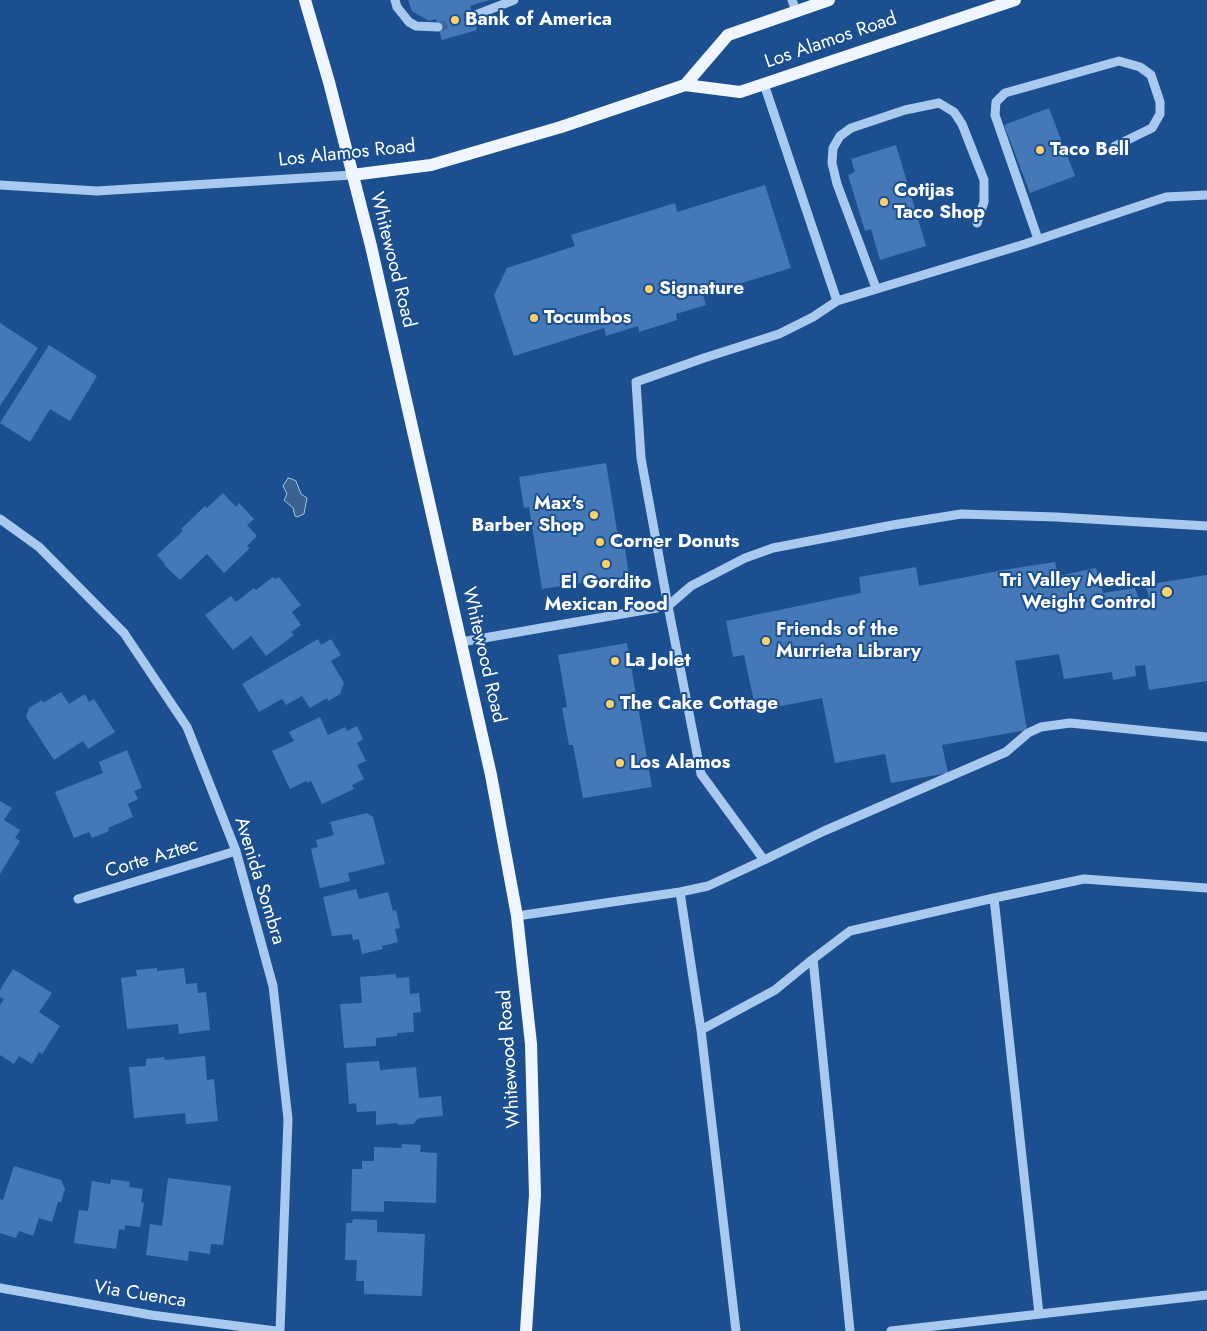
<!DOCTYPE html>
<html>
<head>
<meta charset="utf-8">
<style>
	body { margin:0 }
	canvas { display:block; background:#1b4f8f }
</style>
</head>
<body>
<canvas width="1207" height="1331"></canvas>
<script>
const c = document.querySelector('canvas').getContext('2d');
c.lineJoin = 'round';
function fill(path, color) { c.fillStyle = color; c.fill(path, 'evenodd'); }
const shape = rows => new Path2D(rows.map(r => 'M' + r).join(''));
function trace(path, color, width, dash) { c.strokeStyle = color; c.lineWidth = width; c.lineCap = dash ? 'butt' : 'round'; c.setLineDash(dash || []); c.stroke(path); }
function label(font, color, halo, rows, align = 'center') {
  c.font = font + ' Jost,sans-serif'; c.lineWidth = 4; c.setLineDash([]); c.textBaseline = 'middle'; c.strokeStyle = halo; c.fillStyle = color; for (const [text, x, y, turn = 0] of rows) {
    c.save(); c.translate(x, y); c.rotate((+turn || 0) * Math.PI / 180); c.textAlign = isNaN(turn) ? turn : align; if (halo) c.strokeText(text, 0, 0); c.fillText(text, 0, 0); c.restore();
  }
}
const water = shape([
	[288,478,292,479,296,481,301,494,307,498,304,514,297,517,295,516,293,508,284,500,287,494,283,486,288,478]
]);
const building = shape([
	[408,0,489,0,470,6,477,30,442,40,436,19,429,21,412,11],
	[1049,108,1075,176,1030,193,1004,125],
	[896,145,926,246,880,260,871,229,865,231,848,175,855,172,851,159],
	[765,185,791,268,703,295,706,305,676,314,677,320,639,332,638,326,606,336,604,328,514,356,494,295,507,268,575,246,571,235,675,203,677,212],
	[0,323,38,348,0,406],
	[49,345,97,376,70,421,50,409,30,442,0,423],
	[606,463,620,549,625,549,630,582,597,587,595,581,542,589,529,507,524,508,519,477],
	[223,493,236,507,239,503,254,519,247,525,257,536,247,546,250,548,224,573,207,554,180,580,164,565,165,564,157,555,183,531,181,529,205,506,207,508],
	[1055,562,1058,576,1096,568,1103,593,1135,588,1139,599,1149,597,1145,585,1207,575,1207,681,1149,690,1145,665,1135,666,1136,676,1113,680,1112,672,1064,679,1059,654,1015,661,1027,730,942,745,948,773,891,783,885,754,835,763,822,698,756,711,744,655,733,657,726,621,861,593,859,577,916,567,919,586,998,571,996,571],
	[273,577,275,579,279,577,301,605,292,612,301,625,291,632,294,635,266,656,251,636,233,650,205,615,231,596,236,602,254,588,256,590],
	[318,639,321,645,331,639,341,655,331,661,344,683,340,694,328,701,327,698,310,708,302,696,286,705,282,699,259,712,242,684],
	[627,643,652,787,583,798,573,745,569,745,562,708,567,707,558,655],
	[61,692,69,704,85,694,89,702,94,699,115,732,88,749,83,741,54,760,26,717,29,708,42,700,43,703],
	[320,717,328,735,345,727,347,731,357,726,363,739,357,743,366,761,357,765,364,779,352,785,354,789,322,804,311,781,307,783,306,781,290,789,272,751,294,741,289,732],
	[127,750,142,788,134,791,138,799,128,804,133,817,108,828,109,831,92,838,89,832,74,838,55,792,103,773,99,762],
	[0,801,12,808,4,820,20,830,15,838,20,841,0,874],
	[367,813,373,817,385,864,348,873,350,881,320,888,311,849,318,847,316,840,334,835,330,822],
	[356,889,359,899,388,892,393,911,396,910,400,928,395,929,398,942,382,946,383,949,362,954,359,939,353,940,352,934,332,936,323,897],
	[157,968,157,971,184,968,186,984,197,983,198,993,206,992,210,1030,179,1034,178,1024,127,1029,121,978,137,976,136,970],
	[13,969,52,993,39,1012,60,1026,42,1054,39,1052,32,1064,19,1056,14,1064,0,1055,0,1005,4,999,0,997,0,990],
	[396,974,396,978,409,977,410,994,419,993,421,1012,413,1013,414,1032,397,1033,397,1036,376,1038,376,1046,344,1048,340,1004,362,1003,360,977],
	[205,1056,207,1080,214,1079,218,1121,186,1124,185,1113,134,1118,129,1067,146,1066,146,1059,164,1057,165,1060],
	[379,1061,380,1070,416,1067,419,1098,441,1096,443,1116,419,1118,413,1124,398,1125,397,1123,376,1125,376,1111,357,1112,356,1103,349,1104,346,1063],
	[402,1144,421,1145,420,1152,437,1153,436,1203,384,1201,384,1212,351,1211,352,1169,362,1169,362,1161,374,1161,374,1147,402,1148],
	[14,1166,61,1180,65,1189,61,1202,58,1202,52,1222,39,1218,33,1236,19,1231,16,1238,0,1233,0,1199,3,1200],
	[168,1178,231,1186,223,1245,211,1244,210,1254,189,1251,188,1261,146,1255,150,1224,162,1226],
	[111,1179,130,1182,129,1187,143,1189,141,1202,144,1203,140,1227,125,1225,125,1230,119,1229,116,1249,74,1243,79,1210,88,1211,92,1181,110,1184],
	[353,1219,377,1220,377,1232,425,1234,422,1296,364,1294,364,1281,356,1281,357,1260,345,1260,346,1223,352,1223]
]);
const minorTunnel = shape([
	[438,27,473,16]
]);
const minor = shape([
	[395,0,397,7,409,22,416,26,438,27],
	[792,0,796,11],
	[473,16,514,0],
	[764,84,837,301,1025,244,1166,197,1207,195],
	[0,185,97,191,352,175],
	[1038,239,995,115,996,102,1005,93,1119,61,1140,67,1151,75,1160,102,1160,114,1152,128,1115,146],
	[876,288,837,184,832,163,833,148,840,136,851,128,905,110,939,103,954,112,962,124,984,180,984,202,977,223],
	[0,519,39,547,124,633,187,727,236,851,273,986,288,1119,280,1331],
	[668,606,691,586,745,558,773,548,893,525,961,514,1056,517,1207,526],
	[668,606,641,458,636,382,704,358,779,334,813,317,837,301],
	[461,642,668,606,701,774,764,860,708,886,680,892,517,916],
	[764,860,824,831,1006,752,1028,733,1041,727,1070,723,1207,737],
	[680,892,701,1030,736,1331],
	[994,898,1039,1314],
	[78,899,236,851],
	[813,959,850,1331],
	[701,1030,775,990,813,959,850,931,994,898,1084,879,1207,888],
	[0,1288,151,1315,276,1331],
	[891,1331,1207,1295]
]);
const major = shape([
	[305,0,329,82,371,246,491,775,517,916,531,1044,535,1195,526,1331],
	[685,85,728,35,829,0],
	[352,175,431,165,561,127,685,85,740,92,1015,0]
]);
const markers = [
	[455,20,5,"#ffd166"],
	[1040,150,5,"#ffd166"],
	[884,202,5,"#ffd166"],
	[649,289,5,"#ffd166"],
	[534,318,5,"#ffd166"],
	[594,515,5,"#ffd166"],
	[600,542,5,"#ffd166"],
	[606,564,5,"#ffd166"],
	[1167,592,6,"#ffd166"],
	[766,641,5,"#ffd166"],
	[615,661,5,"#ffd166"],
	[610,704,5,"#ffd166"],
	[620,763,5,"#ffd166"]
];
const poiNames = [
	["Bank of America",465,20],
	["Taco Bell",1050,150],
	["Cotijas",894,191],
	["Taco Shop",894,213],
	["Signature",659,289],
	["Tocumbos",544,318],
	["Max's",584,504,"right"],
	["Barber Shop",584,526,"right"],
	["Corner Donuts",610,542],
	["Tri Valley Medical",1156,581,"right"],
	["Weight Control",1156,603,"right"],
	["El Gordito",606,583,"center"],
	["Mexican Food",606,605,"center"],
	["Friends of the",776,630],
	["Murrieta Library",776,652],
	["La Jolet",625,661],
	["The Cake Cottage",620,704],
	["Los Alamos",630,763]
];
const streetNames = [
	["Los Alamos Road",831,41,-19],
	["Los Alamos Road",347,154,-6],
	["Whitewood Road",392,260,76],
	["Whitewood Road",483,655,77],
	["Corte Aztec",152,859,-17],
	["Avenida Sombra",259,881,73],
	["Whitewood Road",510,1059,-94],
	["Via Cuenca",140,1295,9]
];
fill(water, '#3c6290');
trace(water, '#9cc4f0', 1);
fill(building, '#4478b7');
trace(minorTunnel, '#3d69a0', 9, [9, 4.5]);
trace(minor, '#a9c9ee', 9);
trace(major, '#f0f6ff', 12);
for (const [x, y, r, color] of markers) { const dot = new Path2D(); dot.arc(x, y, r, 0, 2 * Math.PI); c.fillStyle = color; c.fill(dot); trace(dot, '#1b4f8f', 2); }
label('bold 19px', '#fff', '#1b4f8f', poiNames, 'left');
label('19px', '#fff', '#1b4f8f', streetNames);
</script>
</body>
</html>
